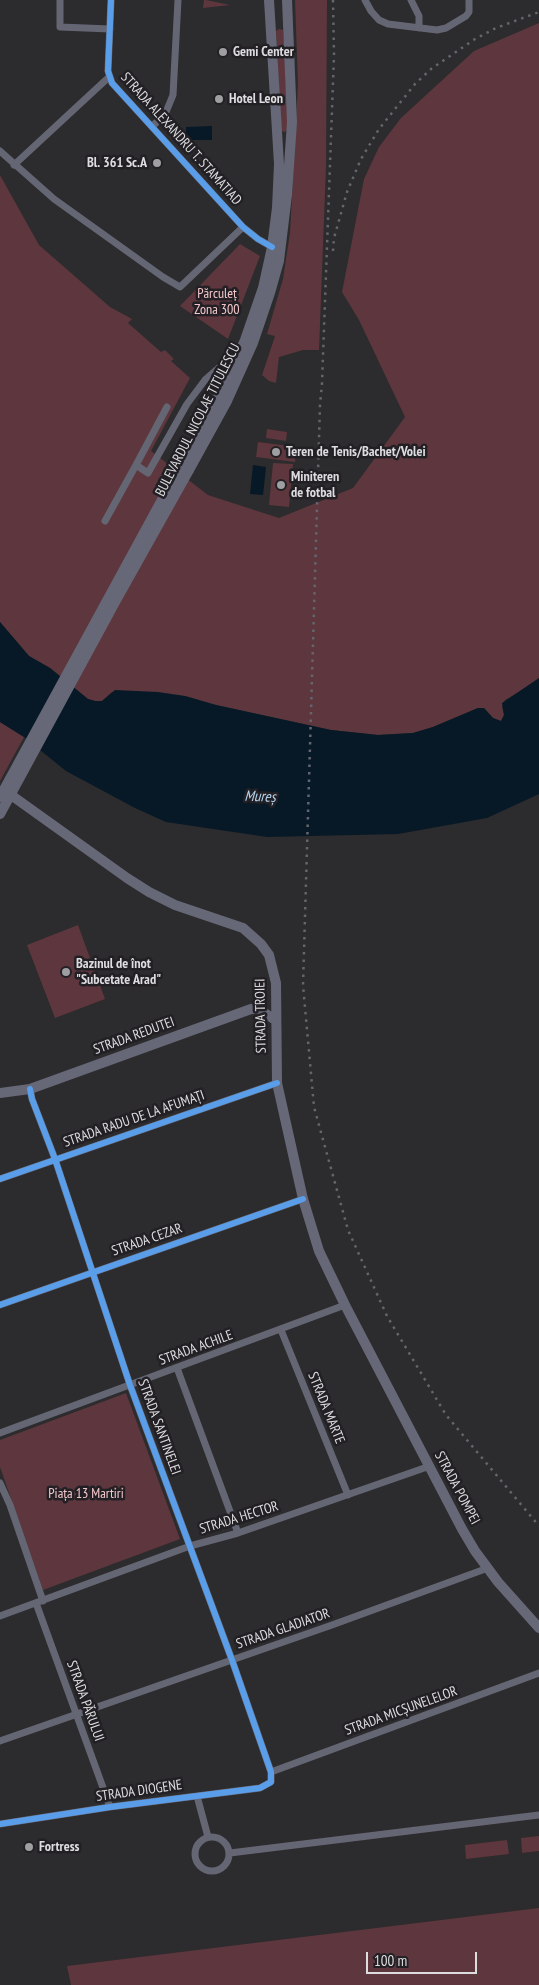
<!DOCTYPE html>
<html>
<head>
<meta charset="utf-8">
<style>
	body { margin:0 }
	#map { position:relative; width:539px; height:1985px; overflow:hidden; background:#2c2b2d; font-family:"PT Sans Narrow",sans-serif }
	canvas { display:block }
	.scale { position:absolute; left:366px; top:1952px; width:111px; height:22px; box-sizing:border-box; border:2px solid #dddcdf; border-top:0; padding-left:6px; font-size:15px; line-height:18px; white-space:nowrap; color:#dddcdf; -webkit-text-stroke:4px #222024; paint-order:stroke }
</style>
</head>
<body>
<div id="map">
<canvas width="539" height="1985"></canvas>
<div class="scale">100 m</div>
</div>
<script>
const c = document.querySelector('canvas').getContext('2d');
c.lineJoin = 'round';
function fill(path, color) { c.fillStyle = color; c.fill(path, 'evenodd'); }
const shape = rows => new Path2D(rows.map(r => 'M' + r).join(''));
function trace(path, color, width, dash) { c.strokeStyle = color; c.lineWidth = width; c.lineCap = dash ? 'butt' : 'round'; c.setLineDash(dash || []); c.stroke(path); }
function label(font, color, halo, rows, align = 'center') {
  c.font = font + ' "PT Sans Narrow",sans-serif'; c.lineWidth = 5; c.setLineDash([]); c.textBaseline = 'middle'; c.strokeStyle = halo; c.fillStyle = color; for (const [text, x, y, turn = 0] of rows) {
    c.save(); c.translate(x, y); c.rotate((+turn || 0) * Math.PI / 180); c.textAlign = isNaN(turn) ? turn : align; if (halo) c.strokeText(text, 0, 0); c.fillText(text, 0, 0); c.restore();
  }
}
const green = shape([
	[204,0,206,0,230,5,203,8],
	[295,0,327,0,326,167,319,350,303,350,279,357,276,383,269,381,262,375,275,336,267,334,283,279,290,233,298,84],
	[539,23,539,678,526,688,505,700,502,707,504,715,501,721,493,718,484,708,478,708,433,727,413,733,378,735,331,730,216,705,185,696,112,692,102,701,95,701,88,699,50,668,29,656,0,622,0,175,39,245,110,307,132,319,128,323,161,352,165,350,174,359,171,361,190,378,151,451,208,495,279,518,353,488,405,417,359,320,342,292,364,179,379,147,401,118,474,51],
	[279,29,283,30,284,43,287,111,287,130,285,132,281,131,276,31],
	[240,244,260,256,228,339,180,306],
	[267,429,287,432,286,441,266,438],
	[258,442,297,447,295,462,256,457],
	[273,463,293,464,289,507,269,505],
	[0,722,24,737,0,781],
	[78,925,105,999,55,1018,27,945],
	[126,1393,180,1539,43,1590,0,1467,0,1440],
	[539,1836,539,1851,522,1853,521,1838],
	[507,1840,509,1854,466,1859,465,1845],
	[539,1908,539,1985,71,1985,67,1966]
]);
const water = shape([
	[212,126,212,140,186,140,186,127],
	[253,465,266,467,263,495,250,494],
	[0,622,29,656,50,668,88,699,95,701,102,701,115,690,158,692,185,696,216,705,331,730,378,735,413,733,433,727,478,708,484,708,493,718,501,721,504,715,502,703,539,678,539,794,487,818,398,834,267,837,166,822,135,808,66,771,24,737,0,722]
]);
const minor = shape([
	[60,0,60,27,110,29],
	[111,0,108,71,112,83,243,227,258,239,272,247],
	[365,0,371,11,379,20,388,24,437,30,446,28,466,16,469,12,469,0],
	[411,0,419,16,419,28],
	[152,127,166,112,173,95,178,0],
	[0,151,54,199,163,277,180,287,243,227],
	[14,165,109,77],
	[167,407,136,465,148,473,187,404,205,380,221,366,234,365],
	[105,521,136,465],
	[0,1179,277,1083],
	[0,1305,303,1199],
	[281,1330,348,1495],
	[177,1368,238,1533],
	[0,1433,345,1305],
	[0,1483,10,1505,43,1601],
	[36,1603,110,1807],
	[0,1616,190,1546,238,1533,430,1466],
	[0,1741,332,1625,488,1568],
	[271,1772,539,1673],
	[197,1796,208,1837],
	[0,1824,110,1807,260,1788,271,1782,271,1772,232,1660,130,1385,55,1159,32,1099,30,1089],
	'195 1854a17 17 0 1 1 34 0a17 17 0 1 1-34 0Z',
	[230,1853,539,1815]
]);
const secondary = shape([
	[181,465,222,390,245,340,263,288,272,247,277,208,279,164,269,0],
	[189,470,227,401,253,343,270,293,279,261,287,195,292,122,287,0],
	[4,790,127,878,149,892,175,905,243,928,261,944,269,955,276,983,277,1083,303,1199,319,1251,345,1305,462,1529,475,1551,498,1582,539,1628],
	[0,1093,30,1089,251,1009,259,1009,275,1020]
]);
const rail = shape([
	[333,0,334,55,322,383,320,405,303,985,314,1107,348,1230,387,1316,446,1415,539,1526],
	[333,251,334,238,347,192,361,159,379,129,415,84,431,69,475,39,496,28,539,12]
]);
const secondaryBridge = shape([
	[0,797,181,465],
	[0,814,115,602,189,470]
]);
const cycleway = shape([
	[111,0,108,71,112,83,243,227,258,239,272,247],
	[0,1179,277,1083],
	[0,1305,303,1199],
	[0,1824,110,1807,260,1788,271,1782,271,1772,232,1660,130,1385,55,1159,32,1099,30,1089]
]);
const markers = [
	[223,52,5,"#9f9ea1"],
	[219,99,5,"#9f9ea1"],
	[157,163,5,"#9f9ea1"],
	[276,452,5,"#9f9ea1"],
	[281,485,5,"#9f9ea1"],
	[66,972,5,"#9f9ea1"],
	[29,1847,5,"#9f9ea1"]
];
const poiNames = [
	["Gemi Center",233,52],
	["Hotel Leon",229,99],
	["Bl. 361 Sc.A",147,163,"right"],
	["Teren de Tenis/Bachet/Volei",286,452],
	["Miniteren",291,477],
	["de fotbal",291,493],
	["Bazinul de înot",76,964],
	["\"Subcetate Arad\"",76,980],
	["Fortress",39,1847]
];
const streetNames = [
	["STRADA ALEXANDRU T. STAMATIAD",181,139,48],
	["BULEVARDUL NICOLAE TITULESCU",198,420,-63],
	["STRADA TROIEI",261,1016,-91],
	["STRADA REDUTEI",134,1036,-20],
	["STRADA RADU DE LA AFUMAȚI",134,1119,-19],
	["STRADA CEZAR",147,1240,-19],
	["STRADA ACHILE",196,1348,-20],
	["STRADA MARTE",326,1408,68],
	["STRADA SANTINELEI",159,1427,70],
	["STRADA POMPEI",457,1488,62],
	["STRADA HECTOR",239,1518,-17],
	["STRADA GLADIATOR",283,1629,-19],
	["STRADA PĂRULUI",85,1701,70],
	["STRADA MICȘUNELELOR",401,1711,-20],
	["STRADA DIOGENE",139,1791,-8]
];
const parkNames = [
	["Părculeț",217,294],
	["Zona 300",217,310],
	["Piața 13 Martiri",86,1494]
];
const waterNames = [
	["Mureș",260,797,2]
];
fill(green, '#5d373d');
fill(water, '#071926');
trace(minor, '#646674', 7);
trace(secondary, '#666878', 10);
trace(rail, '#64656d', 2.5, [2.5, 5]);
trace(secondaryBridge, '#666878', 10);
trace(cycleway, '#5a9eea', 6);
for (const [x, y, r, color] of markers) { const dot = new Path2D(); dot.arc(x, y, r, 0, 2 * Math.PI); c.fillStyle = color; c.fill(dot); trace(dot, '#222024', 2); }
label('bold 14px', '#dddcdf', '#222024', poiNames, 'left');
label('14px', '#dddcdf', '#222024', streetNames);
label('14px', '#f4c7cb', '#222024', parkNames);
label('italic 15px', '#b3d5f0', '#222024', waterNames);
</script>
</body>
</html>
